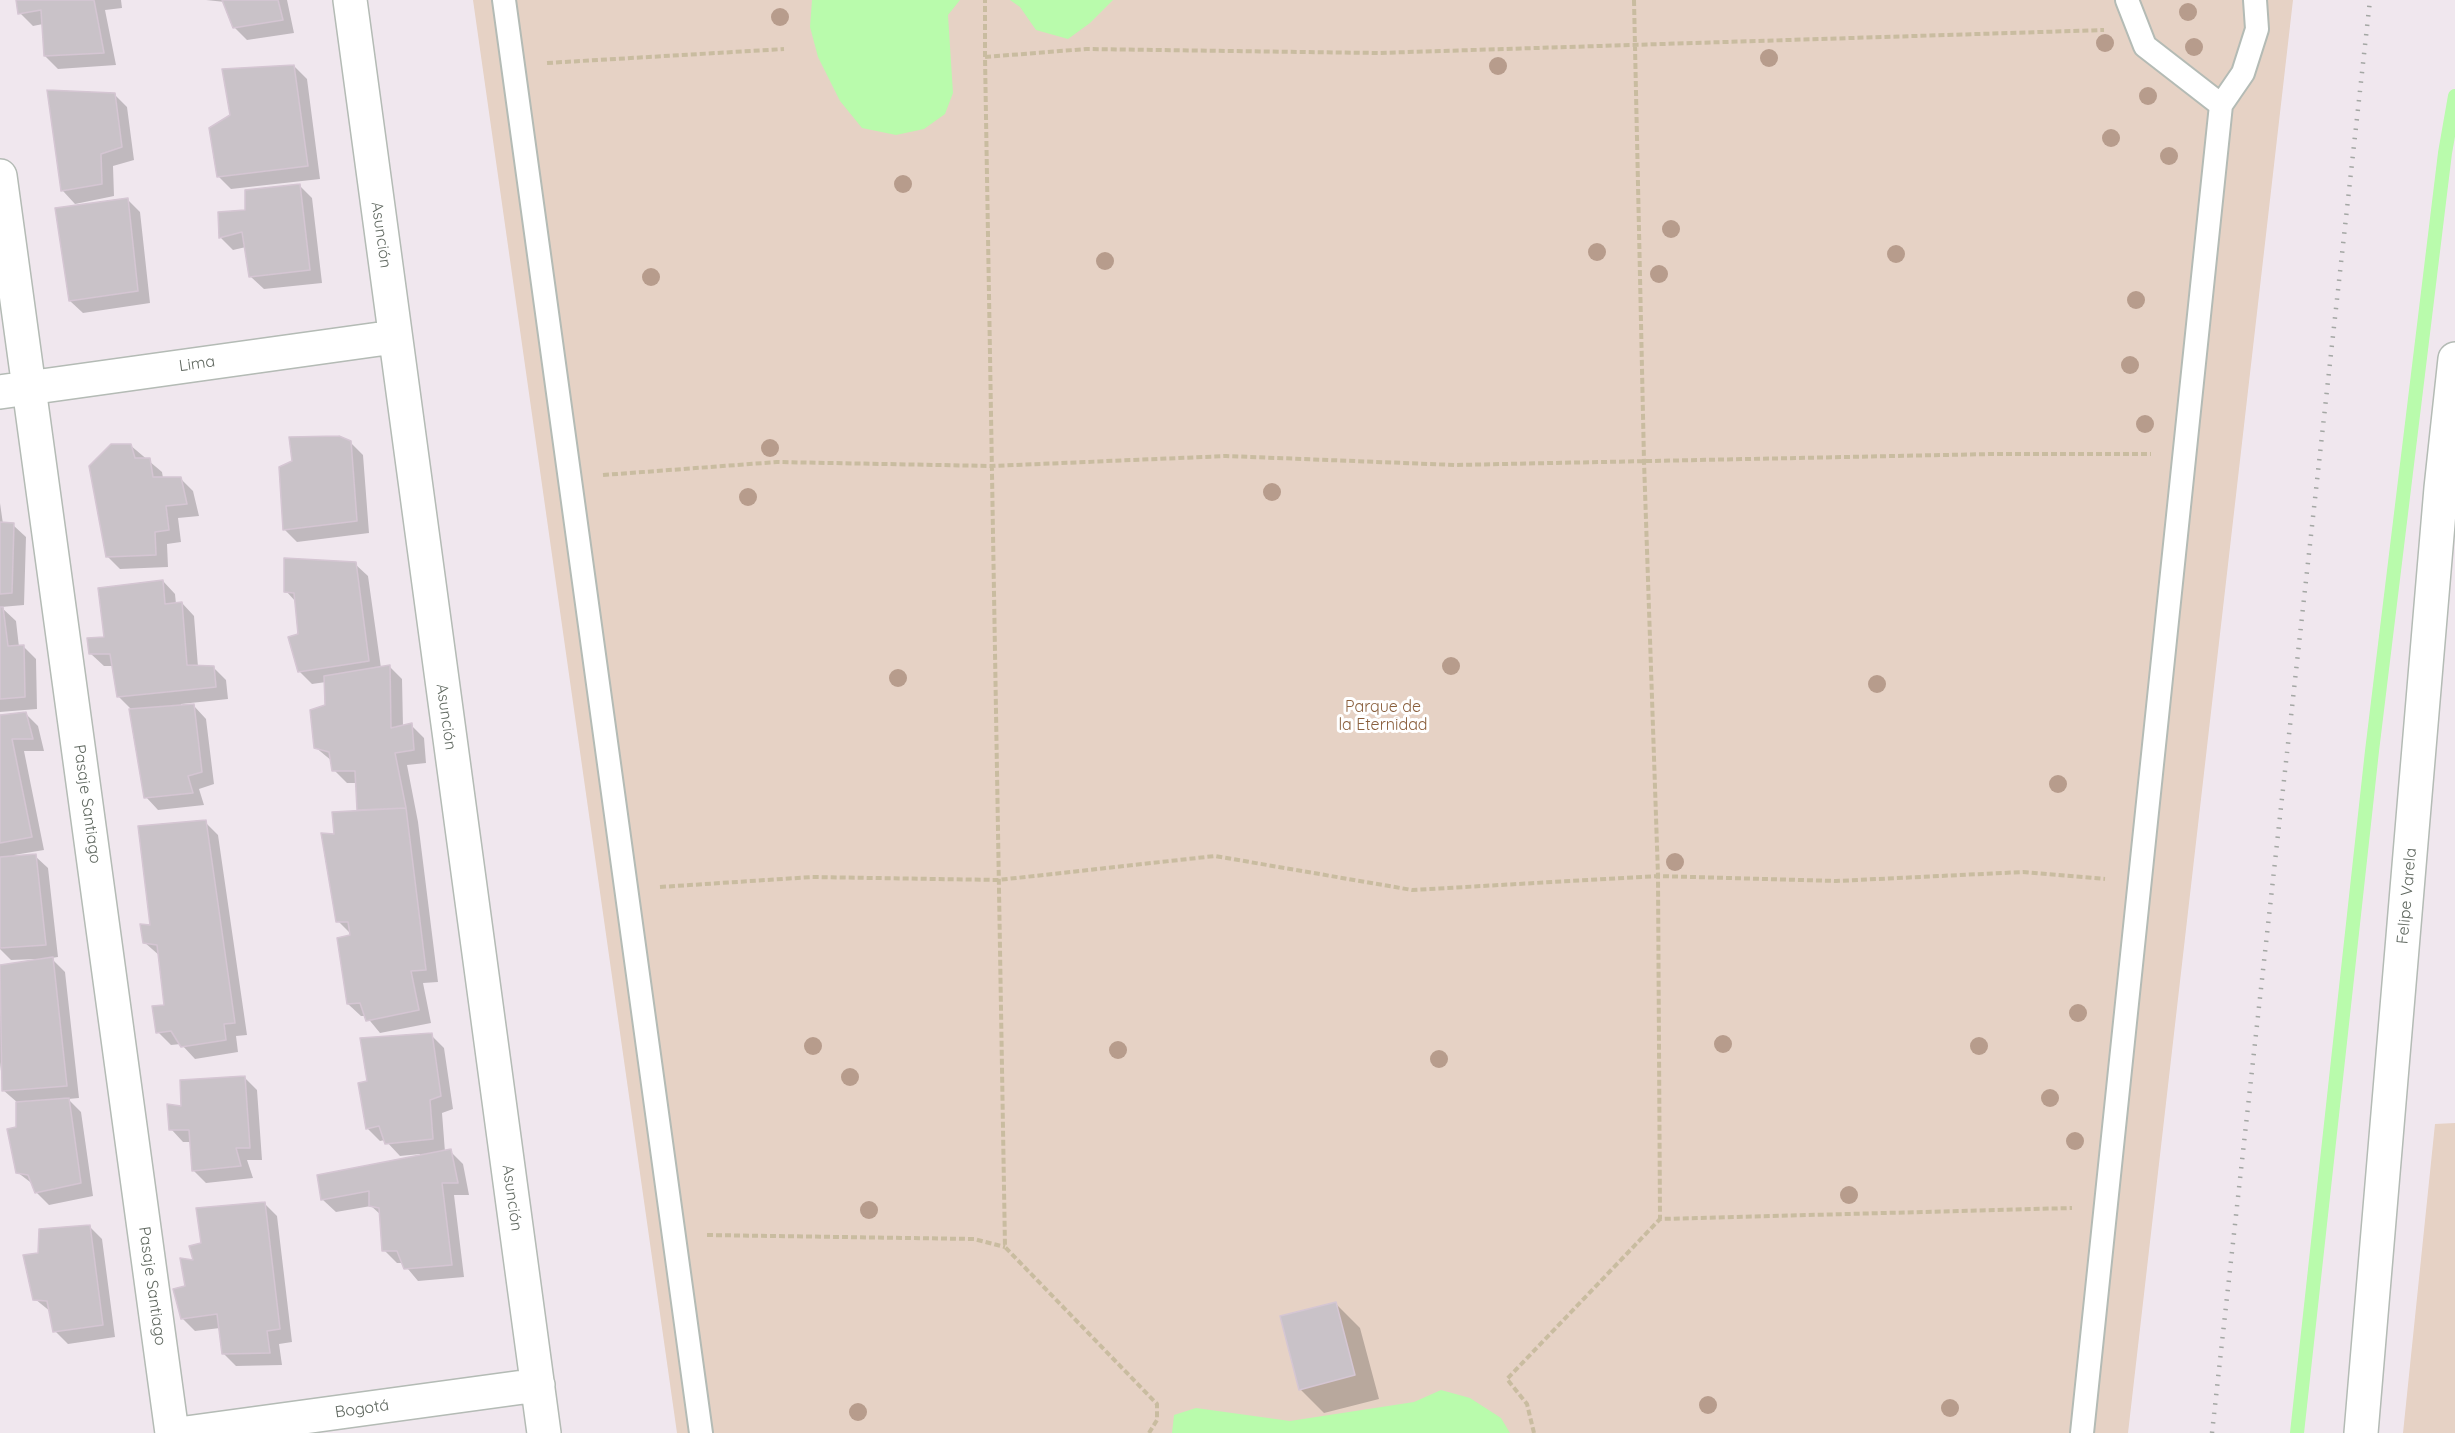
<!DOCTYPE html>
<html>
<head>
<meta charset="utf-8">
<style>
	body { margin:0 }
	canvas { display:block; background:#f0e7ee }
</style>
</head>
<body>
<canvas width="2455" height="1433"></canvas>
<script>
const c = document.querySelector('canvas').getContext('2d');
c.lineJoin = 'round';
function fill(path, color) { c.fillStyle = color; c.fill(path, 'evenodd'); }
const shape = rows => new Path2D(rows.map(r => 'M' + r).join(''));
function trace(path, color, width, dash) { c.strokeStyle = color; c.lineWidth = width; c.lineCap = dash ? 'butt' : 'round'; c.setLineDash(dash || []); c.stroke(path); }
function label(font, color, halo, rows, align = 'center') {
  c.font = font + ' Quicksand,sans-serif'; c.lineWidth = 6; c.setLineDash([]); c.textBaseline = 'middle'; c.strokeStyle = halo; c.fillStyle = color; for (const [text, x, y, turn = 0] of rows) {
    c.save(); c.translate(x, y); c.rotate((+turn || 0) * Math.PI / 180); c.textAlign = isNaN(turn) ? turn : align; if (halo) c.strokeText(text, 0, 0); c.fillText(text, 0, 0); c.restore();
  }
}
const green = shape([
	[473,0,2293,0,2128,1433,677,1433],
	[2455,1123,2455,1433,2403,1433,2435,1124]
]);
const water = shape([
	[812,0,960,0,948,15,953,93,945,114,924,129,896,135,862,128,840,101,818,57,810,27],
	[1010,0,1113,0,1090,23,1068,39,1036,30,1020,7],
	[1441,1390,1470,1398,1501,1418,1510,1433,1172,1433,1174,1415,1196,1408,1290,1421,1414,1402]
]);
const shadow = shape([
	[18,0,121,0,122,8,105,10,116,65,58,69,45,56,43,24,33,26,20,13],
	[206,0,287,0,294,33,247,40,234,27,225,2],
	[294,66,307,79,320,179,231,189,218,176,232,116],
	[49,92,114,94,127,107,134,160,113,166,114,196,75,204,63,191],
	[299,185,312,198,322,283,264,289,251,277,246,247,233,250,221,238,219,214,246,211],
	[128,200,140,212,150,303,83,313,70,301],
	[350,442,363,455,369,533,297,542,284,529],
	[130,445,162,472,163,478,180,478,193,491,199,516,178,518,181,542,167,544,168,567,120,569,107,556],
	[0,503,3,524,13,525,26,537,24,605,1,607,16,621,19,647,23,646,36,659,37,709,0,712],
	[355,564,368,576,381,668,389,666,402,679,403,727,411,725,424,738,426,763,407,765,418,822,438,982,423,983,431,1023,380,1033,366,1016,361,1016,348,1004,358,935,351,934,338,921,335,835,359,812,357,783,347,783,334,770,332,761,315,747,327,706,326,682,312,684,299,671,296,602,286,591],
	[163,581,175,594,176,604,182,603,194,616,198,667,213,667,226,680,228,699,181,704,181,707,194,706,206,719,214,784,199,789,204,805,158,810,146,797,131,709,118,696,113,666,104,666,91,654],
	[26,714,38,726,44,751,24,751,44,850,14,855,15,857,35,856,48,868,58,957,51,958,65,972,79,1098,68,1099,81,1112,93,1196,49,1205,36,1192,34,1185,17,1172,18,1103,3,1090,0,1062,0,967,39,961,38,959,11,960,0,949,0,716],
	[205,822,218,835,247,1035,236,1036,238,1052,195,1059,181,1044,171,1045,158,1032,165,1007,160,956,144,942],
	[431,1035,444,1048,453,1109,442,1113,445,1152,450,1151,463,1164,469,1195,454,1195,464,1277,418,1281,403,1263,397,1263,384,1250,381,1215,371,1206,336,1212,323,1200,421,1157,420,1154,400,1156,385,1140,380,1141,367,1128,369,1083],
	[244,1077,257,1090,262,1160,247,1160,253,1178,206,1183,193,1170,191,1142,183,1142,171,1129,182,1108],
	[264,1203,277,1216,292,1342,279,1344,282,1365,236,1366,223,1353,220,1328,195,1331,182,1318,186,1287,203,1244],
	[89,1226,102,1239,115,1337,68,1344,55,1331,51,1312,35,1299,40,1255],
	[1336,1304,1360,1328,1379,1399,1324,1413,1300,1389]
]);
const stream = shape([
	[2297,1433,2372,751,2445,153,2455,96]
]);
const building = shape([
	[16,0,94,0,104,53,44,56,41,10,18,14,16,0],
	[222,0,278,0,283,20,233,28,222,0],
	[294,65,308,166,217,177,209,128,230,115,222,69,294,65],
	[47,90,115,93,122,147,101,154,102,184,61,191,47,90],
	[300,184,310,270,249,277,242,232,219,238,218,212,245,210,245,190,300,184],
	[128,198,138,291,69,301,55,208,128,198],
	[339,436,351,441,357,521,283,530,279,467,292,461,289,437,339,436],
	[111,444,131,444,135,458,150,458,153,477,181,477,187,504,166,506,169,530,155,532,156,555,106,557,89,466,111,444],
	[0,522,14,523,12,593,0,594,0,522],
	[284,558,356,562,369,661,298,672,288,637,298,634,294,593,284,592,284,558],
	[163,580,165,604,182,602,187,665,214,666,216,687,117,697,110,654,89,654,87,638,104,637,98,588,163,580],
	[0,607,3,607,8,646,24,645,25,697,0,699,0,607],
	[390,665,391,728,412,723,414,750,395,753,406,808,357,810,355,771,332,771,329,752,314,748,310,710,325,705,324,676,390,665],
	[194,704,202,772,188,776,193,793,144,798,129,709,194,704],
	[26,712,33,739,12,739,32,837,0,843,0,715,26,712],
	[406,808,426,970,411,971,419,1010,366,1021,360,1003,347,1004,337,938,350,935,348,922,336,922,321,833,334,834,332,812,406,808],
	[206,820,235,1023,224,1024,226,1040,181,1047,171,1031,156,1033,152,1006,164,1005,157,945,143,943,140,924,150,925,138,826,206,820],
	[36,854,46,945,0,948,0,857,36,854],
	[53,957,67,1086,2,1091,0,965,53,957],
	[432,1033,441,1096,430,1100,433,1139,385,1144,379,1126,366,1129,358,1083,367,1081,360,1038,432,1033],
	[245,1076,250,1148,236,1148,241,1166,192,1171,189,1130,169,1130,167,1104,181,1106,180,1080,245,1076],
	[69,1098,81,1183,35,1193,28,1175,16,1173,7,1129,16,1127,16,1102,69,1098],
	[451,1149,458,1183,442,1183,452,1265,404,1269,397,1251,382,1251,379,1208,369,1206,369,1191,321,1200,317,1175,451,1149],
	[265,1202,280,1329,267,1331,270,1353,222,1354,217,1314,181,1319,173,1289,185,1286,180,1258,193,1260,189,1246,201,1243,196,1208,265,1202],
	[90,1225,103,1325,53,1332,47,1301,33,1300,23,1255,38,1253,39,1229,90,1225],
	[1336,1302,1355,1375,1299,1390,1280,1316,1336,1302]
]);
const path = shape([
	[1634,0,1644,461,1658,876,1660,1219],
	[985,57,985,0],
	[547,63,784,49],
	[603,475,777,462,992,466,1226,456,1455,465,1992,454,2151,454],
	[660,887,812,877,998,880,1215,856,1412,890,1658,876,1836,881,2023,872,2105,879],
	[707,1235,974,1239,1005,1247],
	[1149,1433,1157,1420,1157,1404,1005,1247,985,57,1086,49,1378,53,2104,30],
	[1534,1433,1527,1404,1507,1379,1660,1219,2072,1208]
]);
const lane = shape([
	[504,0,701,1433],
	[2127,0,2145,46,2221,105],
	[2082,1433,2221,105,2243,73,2257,29,2255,0]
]);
const street = shape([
	[350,0,544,1433],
	[0,176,172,1433],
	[0,392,394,337],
	[186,1433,538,1385],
	[2361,1433,2441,488,2455,359]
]);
const rail = shape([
	[2212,1433,2370,0]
]);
const trees = [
	[2188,12],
	[780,17],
	[2105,43],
	[2194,47],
	[1769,58],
	[1498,66],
	[2148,96],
	[2111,138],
	[2169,156],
	[903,184],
	[1671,229],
	[1597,252],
	[1896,254],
	[1105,261],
	[1659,274],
	[651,277],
	[2136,300],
	[2130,365],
	[2145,424],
	[770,448],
	[1272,492],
	[748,497],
	[1451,666],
	[898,678],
	[1877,684],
	[2058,784],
	[1675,862],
	[2078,1013],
	[1723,1044],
	[813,1046],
	[1979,1046],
	[1118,1050],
	[1439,1059],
	[850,1077],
	[2050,1098],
	[2075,1141],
	[1849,1195],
	[869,1210],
	[1708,1405],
	[1950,1408],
	[858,1412]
];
const streetNames = [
	["Asunción",381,235,82],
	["Lima",197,364,-8],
	["Asunción",446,717,82],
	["Pasaje Santiago",87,804,82],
	["Felipe Varela",2407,896,-85],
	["Asunción",512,1198,82],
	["Pasaje Santiago",152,1286,82],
	["Bogotá",362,1409,-8]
];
const parkNames = [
	["Parque de",1383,707],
	["la Eternidad",1383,725]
];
fill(green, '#e6d2c5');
fill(water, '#b9fbac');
fill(shadow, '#0003');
trace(stream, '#b9fbac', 14);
fill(building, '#c9c2c8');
trace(building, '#d5c6d3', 1.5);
trace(lane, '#b4bbb5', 26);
trace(street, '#b4bbb5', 36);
trace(path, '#c9bca0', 4, [6, 3]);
trace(lane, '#fff', 22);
trace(street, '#fff', 33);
trace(rail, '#a4a7a4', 4.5, [1.5, 8]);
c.fillStyle = '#b79c8c';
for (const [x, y] of trees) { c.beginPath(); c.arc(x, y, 9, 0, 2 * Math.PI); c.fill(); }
label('16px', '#5f675f', '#fff', streetNames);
label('16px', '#895e3b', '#fff', parkNames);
</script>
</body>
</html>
